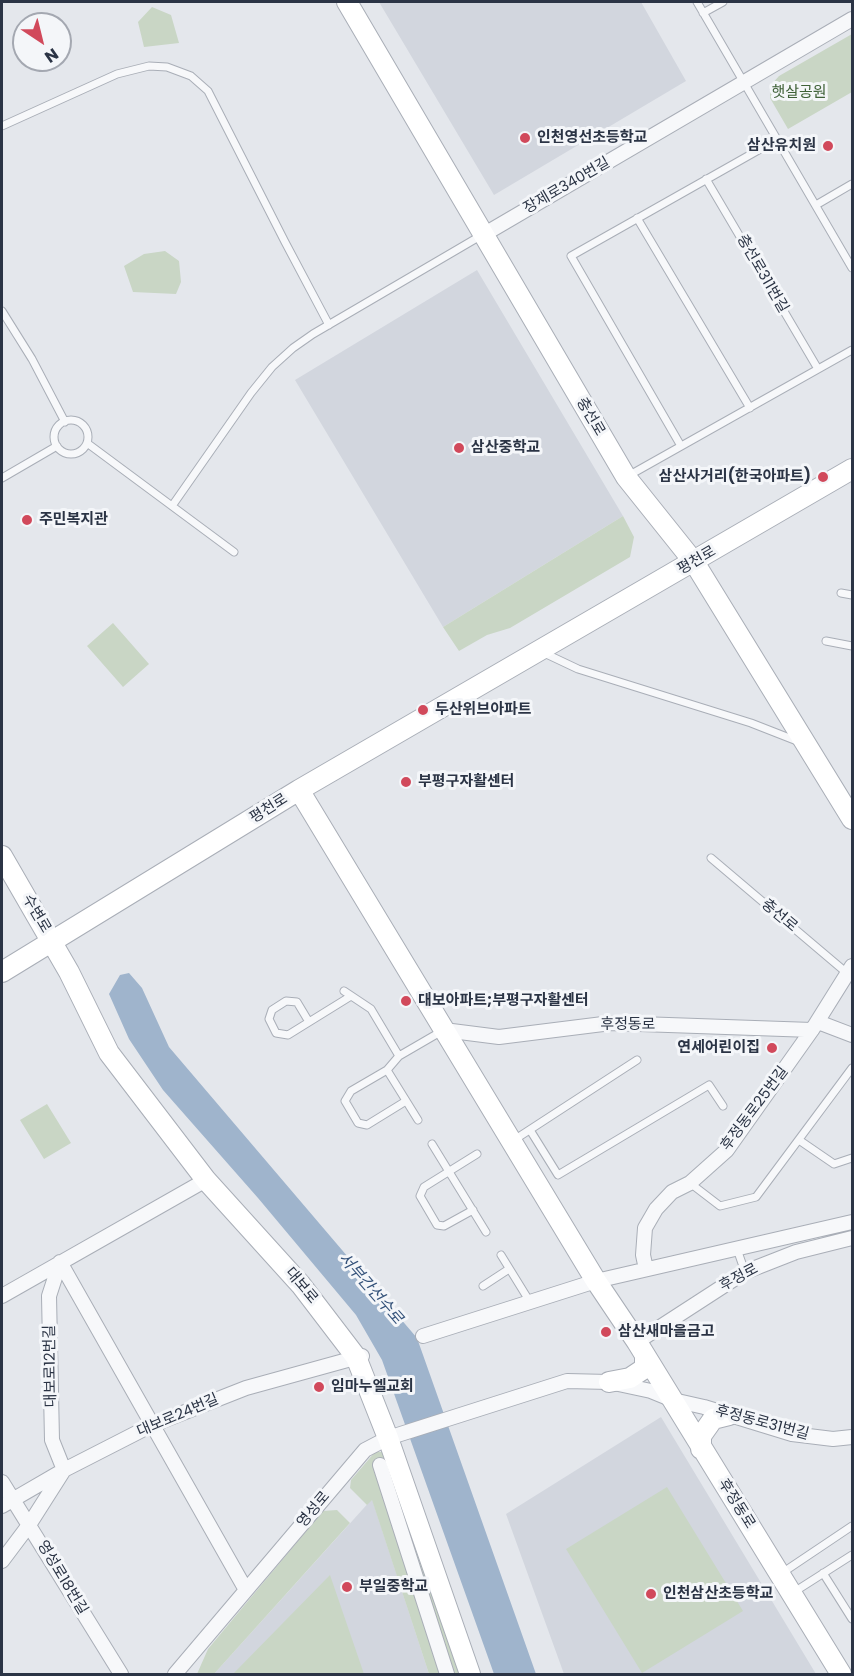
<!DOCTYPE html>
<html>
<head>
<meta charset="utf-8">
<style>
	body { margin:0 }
	#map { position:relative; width:854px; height:1676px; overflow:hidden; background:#e4e7ec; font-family:Poppins,sans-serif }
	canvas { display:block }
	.frame { position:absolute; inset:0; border:3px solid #2b3445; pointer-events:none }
	.north { position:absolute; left:12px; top:12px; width:60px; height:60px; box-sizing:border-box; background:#f4f6f9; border:2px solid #a4a8b1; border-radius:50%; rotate:145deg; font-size:16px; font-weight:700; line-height:24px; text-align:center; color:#2b3445 }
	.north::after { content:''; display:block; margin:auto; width:21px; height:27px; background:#d1495b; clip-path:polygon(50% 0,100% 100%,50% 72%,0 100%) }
</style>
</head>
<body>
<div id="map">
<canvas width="854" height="1676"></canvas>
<div class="frame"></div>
<div class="north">N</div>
</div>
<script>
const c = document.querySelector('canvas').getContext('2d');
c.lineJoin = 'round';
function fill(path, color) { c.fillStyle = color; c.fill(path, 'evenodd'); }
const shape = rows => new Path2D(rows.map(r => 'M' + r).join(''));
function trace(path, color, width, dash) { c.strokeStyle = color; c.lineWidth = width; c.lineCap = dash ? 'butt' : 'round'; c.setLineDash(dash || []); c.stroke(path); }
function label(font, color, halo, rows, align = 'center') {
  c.font = font + ' Poppins,"Noto Sans KR",sans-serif'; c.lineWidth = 6; c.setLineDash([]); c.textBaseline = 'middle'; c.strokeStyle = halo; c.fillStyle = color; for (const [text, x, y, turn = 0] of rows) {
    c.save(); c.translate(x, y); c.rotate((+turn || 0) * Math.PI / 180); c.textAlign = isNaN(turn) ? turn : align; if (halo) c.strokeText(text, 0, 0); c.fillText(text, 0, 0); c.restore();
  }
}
const built = shape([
	[379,2,641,2,686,81,494,195],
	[477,270,623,516,443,627,295,380],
	[661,1417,816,1674,564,1674,506,1514],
	[372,1499,429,1674,214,1674]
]);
const green = shape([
	[152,7,171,15,179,43,144,47,138,22],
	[852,34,852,92,788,129,770,98,770,86,779,76],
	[165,251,179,261,181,282,176,294,133,292,124,266,144,254],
	[623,516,634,537,630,557,510,628,487,635,459,651,443,627],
	[113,623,149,664,123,687,87,646],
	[47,1104,71,1143,44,1159,20,1120],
	[375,1452,390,1452,463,1674,429,1674,372,1500,367,1505,350,1488,351,1480],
	[667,1487,743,1611,642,1673,566,1549],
	[337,1510,350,1523,214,1674,197,1674,208,1649,323,1511],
	[330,1575,364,1674,233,1674]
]);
const water = shape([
	[129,973,142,988,169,1047,417,1338,536,1674,494,1674,382,1360,356,1315,258,1198,163,1090,129,1039,109,994,120,975]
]);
const lane = shape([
	[697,2,852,268],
	[703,13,723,2],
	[2,126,117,74,149,66,167,67,191,76,208,91,285,242,329,325],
	[706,179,818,369],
	[816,205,852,184],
	[637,218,750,408],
	[2,311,32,359,65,422],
	'54 437a17 17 0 1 1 34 0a17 17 0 1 1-34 0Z',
	[87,443,234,552],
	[681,446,571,256,778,139],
	[628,476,852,350],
	[2,478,57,446],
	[172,506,251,393,272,367,293,348,313,334,482,235],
	[841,593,852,595],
	[826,641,852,646],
	[542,652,578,669,751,723,797,741],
	[711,858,848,974],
	[344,991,371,1009,399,1056],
	[309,1022,297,1002,286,1001,272,1010,269,1019,276,1033,288,1035,351,996],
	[387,1070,351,1091,345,1101,358,1123,367,1125,406,1101],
	[418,1120,387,1070,399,1056,442,1031],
	[530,1130,558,1175,709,1085,723,1106],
	[514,1140,637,1060],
	[799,1140,834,1164,852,1158],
	[432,1144,486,1232],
	[690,1183,720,1206,756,1197,852,1068],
	[473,1210,444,1226,437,1225,420,1196,424,1187,477,1154],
	[737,1249,745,1272],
	[501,1255,530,1302],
	[483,1286,509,1269],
	[782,1573,852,1526],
	[823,1573,852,1619],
	[794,1592,852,1555]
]);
const street = shape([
	[483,235,852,19],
	[818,1022,852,1035],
	[444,1030,499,1037,611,1023,812,1030],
	[60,1262,246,1590],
	[646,1269,643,1255,645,1228,656,1209,672,1192,690,1183,727,1150,812,1030,852,966],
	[2,1296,206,1180],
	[423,1336,596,1281,852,1222],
	[637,1342,745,1272,796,1252,852,1238],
	[380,1465,447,1674],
	[2,1482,121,1674],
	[2,1506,64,1470,152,1425,246,1388,362,1356],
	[2,1561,29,1525,64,1470,52,1440,49,1296,60,1262],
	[175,1674,365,1450,388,1438,567,1381,609,1382,651,1391,673,1400,704,1407,792,1434,833,1439,852,1437]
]);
const secondary = shape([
	[347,2,626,477,694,562,852,819],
	[299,790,596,1281,637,1342,841,1674],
	[2,856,69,972,109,1053,206,1180,301,1285,356,1357,388,1438,470,1674],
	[2,972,299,790,852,469],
	[609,1382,630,1378,645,1368,645,1355],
	[701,1449,701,1436,713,1419,729,1415]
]);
const markers = [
	[525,138,6,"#d1495b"],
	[828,146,6,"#d1495b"],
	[459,448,6,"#d1495b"],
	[823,477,6,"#d1495b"],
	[27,520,6,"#d1495b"],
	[423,710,6,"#d1495b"],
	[406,782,6,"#d1495b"],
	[406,1001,6,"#d1495b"],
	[772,1048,6,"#d1495b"],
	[606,1332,6,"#d1495b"],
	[319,1387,6,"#d1495b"],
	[347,1587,6,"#d1495b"],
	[651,1594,6,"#d1495b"]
];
const parkNames = [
	["햇살공원",799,93]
];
const poiNames = [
	["인천영선초등학교",537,138],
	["삼산유치원",816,146,"right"],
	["삼산중학교",471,448],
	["삼산사거리(한국아파트)",811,477,"right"],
	["주민복지관",39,520],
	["두산위브아파트",435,710],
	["부평구자활센터",418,782],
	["대보아파트;부평구자활센터",418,1001],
	["연세어린이집",760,1048,"right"],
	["삼산새마을금고",618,1332],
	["임마누엘교회",331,1387],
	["부일중학교",359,1587],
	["인천삼산초등학교",663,1594]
];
const streetNames = [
	["장제로340번길",567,186,-30],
	["충선로311번길",762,274,60],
	["충선로",590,417,60],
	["평천로",697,561,-30],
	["평천로",269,809,-32],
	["수변로",36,914,60],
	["충선로",779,916,40],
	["후정동로",628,1025],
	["후정동로25번길",755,1109,-53],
	["후정로",739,1278,-28],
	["대보로",301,1286,50],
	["대보로12번길",51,1366,-91],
	["대보로24번길",178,1416,-23],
	["후정동로31번길",762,1423,15],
	["후정동로",736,1504,58],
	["영성로",314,1510,-50],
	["영성로18번길",62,1578,59]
];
const waterNames = [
	["서부간선수로",370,1289,49]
];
fill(built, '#d2d6de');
fill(green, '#c9d6c5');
fill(water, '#9fb4cc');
trace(lane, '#a9aeb7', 9);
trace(street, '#a9aeb7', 16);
trace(secondary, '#a9aeb7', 22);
trace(lane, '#f7f8fa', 7);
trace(street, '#f7f8fa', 14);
trace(secondary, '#fff', 20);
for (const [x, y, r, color] of markers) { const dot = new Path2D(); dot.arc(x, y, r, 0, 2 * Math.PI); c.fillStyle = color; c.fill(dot); trace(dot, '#f4f6f9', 2); }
label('15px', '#3f6138', '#f4f6f9', parkNames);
label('bold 15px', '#2b3445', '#f4f6f9', poiNames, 'left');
label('15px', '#2b3445', '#f4f6f9', streetNames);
label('italic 16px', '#34527a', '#f4f6f9', waterNames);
</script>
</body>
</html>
